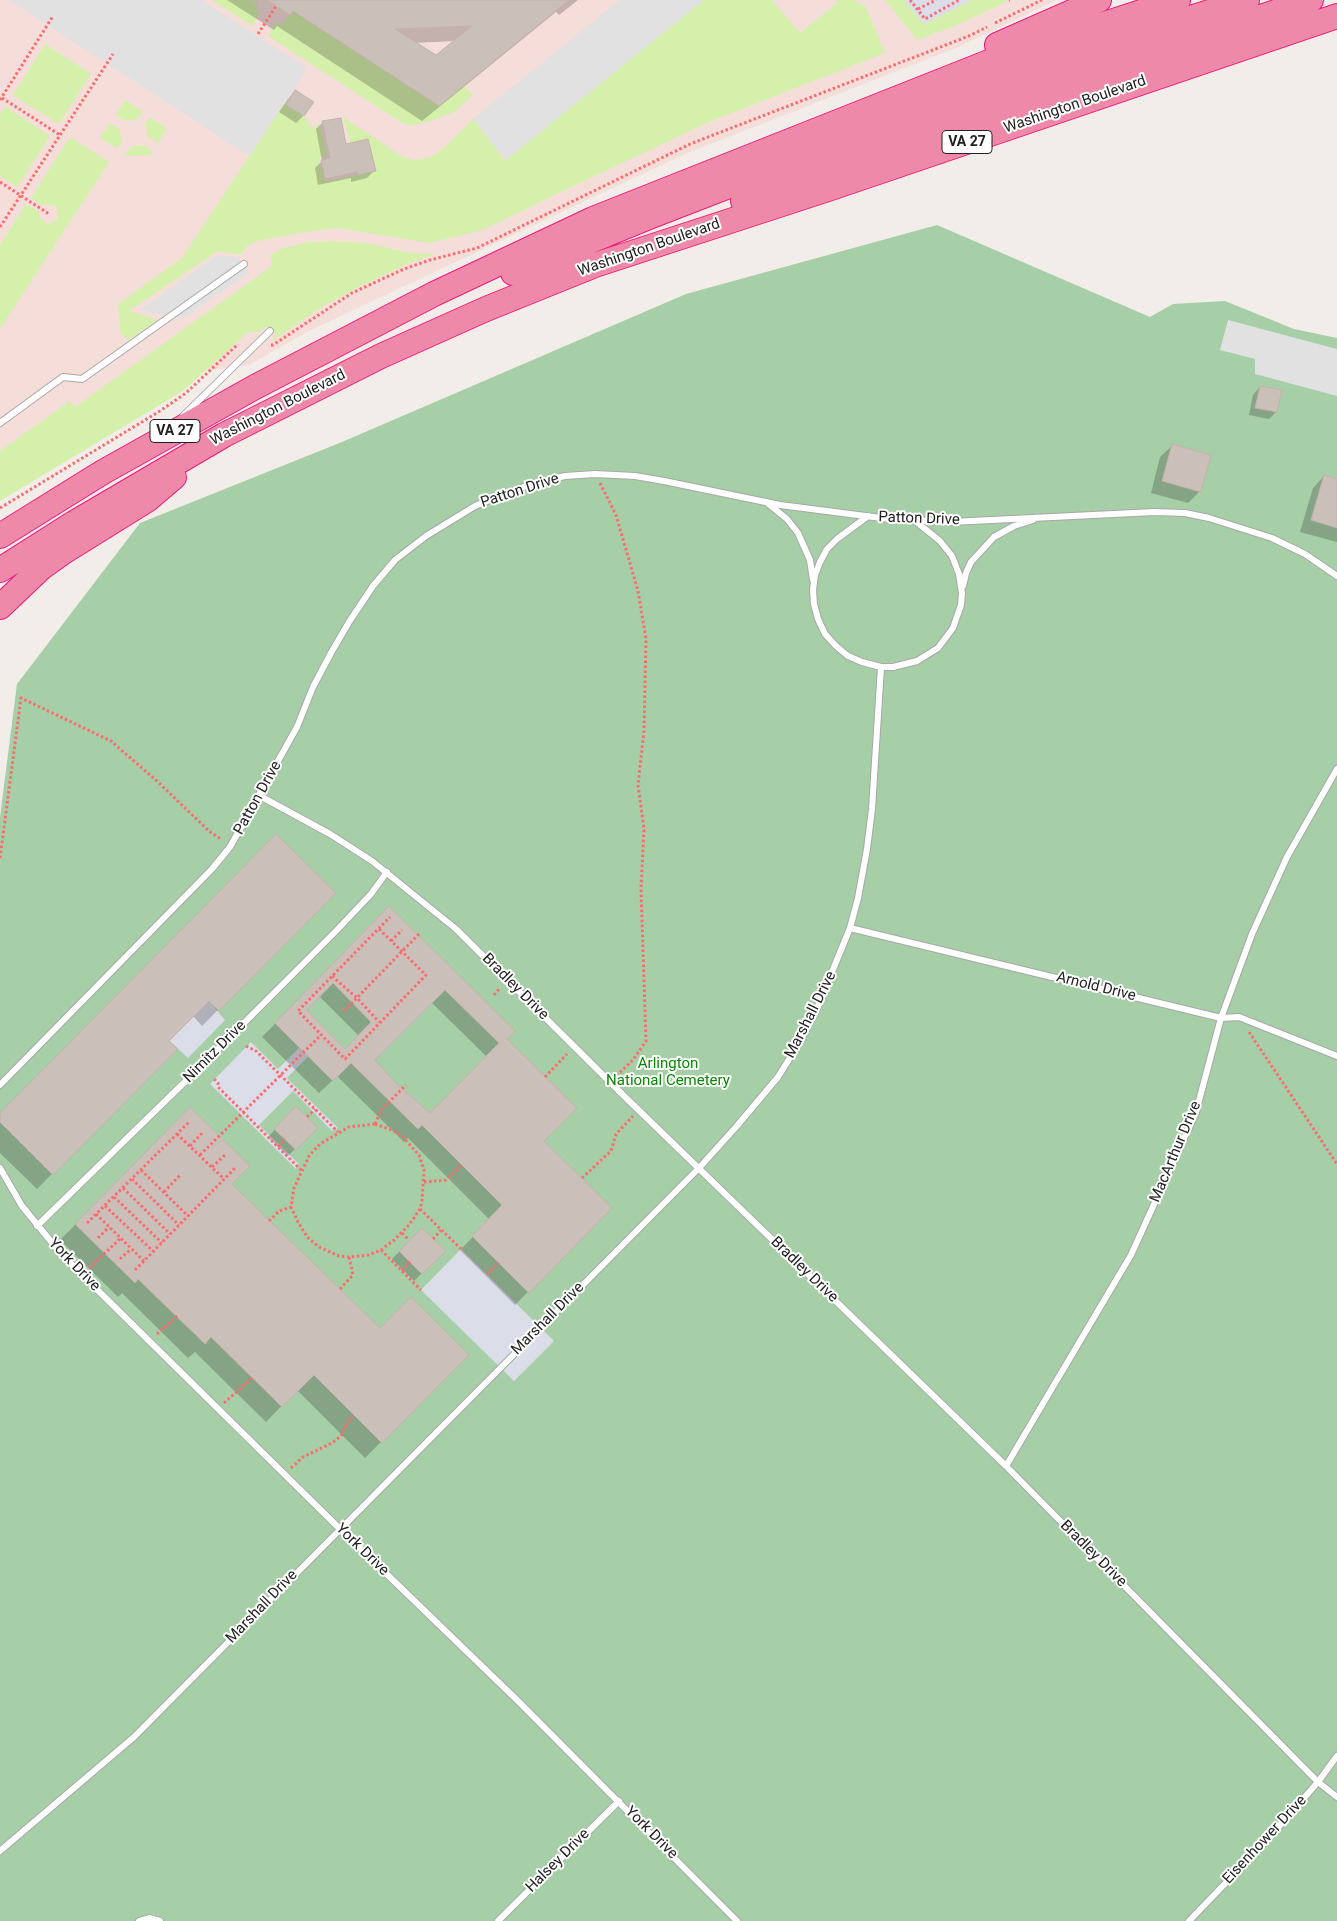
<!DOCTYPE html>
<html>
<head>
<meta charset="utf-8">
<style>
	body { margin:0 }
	canvas { display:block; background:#f2ede8 }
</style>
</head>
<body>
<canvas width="1337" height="1921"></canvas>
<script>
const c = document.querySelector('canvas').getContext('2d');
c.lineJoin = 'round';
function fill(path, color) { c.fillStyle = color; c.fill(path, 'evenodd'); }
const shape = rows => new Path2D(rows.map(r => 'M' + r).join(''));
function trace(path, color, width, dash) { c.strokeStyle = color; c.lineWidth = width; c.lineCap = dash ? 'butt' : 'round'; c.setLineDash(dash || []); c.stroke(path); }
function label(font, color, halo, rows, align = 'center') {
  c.font = font + ' Roboto,sans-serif'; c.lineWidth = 4; c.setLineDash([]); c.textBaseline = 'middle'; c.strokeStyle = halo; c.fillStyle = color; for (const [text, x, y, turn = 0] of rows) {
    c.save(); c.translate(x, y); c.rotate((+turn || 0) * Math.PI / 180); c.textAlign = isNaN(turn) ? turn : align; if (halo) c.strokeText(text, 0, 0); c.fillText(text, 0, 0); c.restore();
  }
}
const military = shape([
	[0,0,1057,0,961,46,685,154,307,332,249,365,201,371,0,498]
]);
const grass = shape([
	[212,0,250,0,258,5,256,10,260,12,252,26],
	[704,0,772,0,800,33,837,3,835,0,854,0,866,7,885,53,709,122,563,191,483,230,429,243,338,228,306,232,261,240,248,245,240,255,218,251,129,311,158,320,128,340,121,334,118,304,182,258,284,103,307,119,311,128,320,125,327,156,319,158,325,182,375,171,368,139,350,143,343,117,403,157,414,160,431,157,444,148,473,119,505,160],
	[885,0,904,0,924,24,972,0,1005,0,1006,2,955,26,917,40],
	[293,11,438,106,463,85,473,95,456,111,434,120,411,126,399,121,268,36,275,23,281,25],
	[45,44,91,74,59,124,13,95],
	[125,100,142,111,138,119,125,121,116,115],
	[5,106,50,136,17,187,0,176,0,114],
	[150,117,167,128,158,143,148,137,145,124],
	[110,123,120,130,122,142,118,149,100,138],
	[70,137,109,162,0,329,0,245,26,204,40,212,38,215,47,224,58,220,57,207,45,204,43,206,31,198],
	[143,145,153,151,150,155,129,156,126,154,131,147],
	[334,241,367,243,410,253,436,254,409,263,357,288,322,307,275,339,272,339,276,334,266,326,259,332,248,332,183,391,0,501,0,451,70,401,75,407,272,266,271,255,281,249,308,242]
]);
const cemetery = shape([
	[937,225,1150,317,1173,304,1225,301,1294,329,1337,338,1337,1921,0,1921,0,817,17,684,140,523,342,442,686,294]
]);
const parking = shape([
	[9,0,201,0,307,68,250,156],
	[620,0,704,0,506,160,473,119],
	[218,255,239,258,249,273,183,318,140,310],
	[1228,320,1337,349,1337,396,1255,374,1255,359,1220,350]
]);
const plaza = shape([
	[904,0,972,0,924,24],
	[209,1001,225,1020,188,1058,169,1041],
	[313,1034,322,1042,287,1078,338,1128,332,1131,293,1091,259,1125,299,1164,296,1169,210,1084,251,1042,278,1069],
	[461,1249,554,1341,514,1381,421,1290]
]);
const shadow = shape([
	[227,0,578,0,559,15,556,12,422,121,277,26,274,30],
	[455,41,436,57,414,43],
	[295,91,312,102,303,116,296,123,279,112,288,99],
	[323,122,345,146,374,171,367,178,351,182,351,178,318,185,315,168,322,161,316,129],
	[1260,387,1276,412,1269,419,1249,415,1253,395],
	[1172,446,1200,491,1188,503,1151,493,1160,457],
	[1324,476,1337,480,1337,542,1300,532,1313,488],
	[334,893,202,1026,192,1015,167,1041,176,1049,37,1189,0,1153,0,1114],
	[389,908,506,1039,542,1141,611,1208,515,1305,460,1250,490,1220,408,1138,404,1142,337,1076,319,1093,262,1037],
	[319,996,359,1036,345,1050,305,1010],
	[431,1002,487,1057,430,1114,396,1085,374,1060],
	[296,1108,316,1128,288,1156,268,1137],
	[190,1109,230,1184,380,1330,467,1355,365,1458,297,1390,266,1422,195,1352,188,1358,122,1293,118,1297,60,1240],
	[422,1229,444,1251,414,1281,392,1259]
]);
const building = shape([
	[267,0,569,0,439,106,293,11,290,15,267,0],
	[472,26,436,55,395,29,472,26],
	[295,90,314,102,304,116,286,105,295,90],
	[341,118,346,144,368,139,376,171,358,175,357,172,325,179,321,160,330,158,322,121,341,118],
	[1260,386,1282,390,1277,412,1255,408,1260,386],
	[1172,444,1211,455,1201,492,1162,481,1172,444],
	[1324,475,1337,479,1337,528,1311,520,1324,475],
	[276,834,336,893,219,1011,209,1001,169,1041,178,1049,53,1175,0,1122,0,1113,276,834],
	[389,906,515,1031,507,1039,577,1108,544,1141,612,1208,529,1293,472,1236,502,1205,422,1125,418,1129,351,1063,333,1081,275,1023,389,906],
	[333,983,371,1022,345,1049,307,1010,333,983],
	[445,990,499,1043,430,1113,397,1084,375,1060,445,990],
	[296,1106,318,1128,296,1150,274,1129,296,1106],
	[190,1107,250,1166,232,1184,380,1328,411,1297,469,1355,382,1443,314,1375,282,1407,211,1337,205,1344,138,1279,135,1283,75,1224,190,1107],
	[422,1228,446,1251,422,1274,399,1251,422,1228]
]);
const path = shape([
	[910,0,925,19,959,0],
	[1009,0,1010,0],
	[918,9,936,0],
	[995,23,1042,0],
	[258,34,276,6],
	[2,98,60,135],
	[0,100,53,16],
	[0,182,49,214],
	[0,227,113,54],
	[271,345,273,345,352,293,404,269,430,260,477,248,690,144,969,36,987,27],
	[600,483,616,515,638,591,646,639,644,731,638,785,644,829,641,889,646,1041,633,1060,617,1075],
	[0,508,160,411,186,393,238,344],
	[0,858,21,698,111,741,158,782,209,831,222,840],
	[379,929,426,975,345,1059,298,1011,390,917],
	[391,941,402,930],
	[332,976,357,998,379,1022],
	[494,995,500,988],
	[344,1011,419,934],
	[1249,1032,1337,1164],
	[246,1046,256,1051,338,1132],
	[545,1077,567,1054],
	[214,1079,218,1083,218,1087,301,1170],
	[307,1117,315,1109],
	[375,1124,392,1130,402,1136,419,1155,424,1170,422,1201,420,1209,409,1225,394,1240,381,1250,368,1255,349,1257,339,1256,319,1247,307,1237,298,1222,291,1207,294,1188,309,1156,320,1144,349,1127,375,1124],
	[375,1124,382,1109,406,1085],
	[177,1134,224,1179],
	[190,1146,203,1132],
	[278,1147,285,1139],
	[200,1155,321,1035],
	[212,1167,225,1155],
	[141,1170,188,1216],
	[582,1178,611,1151,616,1134,633,1116],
	[132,1179,179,1225],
	[424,1182,446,1180,462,1165],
	[123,1188,170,1234],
	[164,1192,181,1174],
	[114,1197,162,1243],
	[105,1206,153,1251],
	[420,1209,461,1249],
	[96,1214,144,1261],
	[269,1221,279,1211,291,1207],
	[87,1223,190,1121],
	[402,1233,409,1240],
	[98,1238,109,1227],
	[433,1239,441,1230],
	[381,1250,421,1290],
	[120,1259,131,1249],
	[89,1268,121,1238],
	[135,1270,236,1167],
	[402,1271,410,1262],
	[487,1274,499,1263],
	[340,1289,353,1275,349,1257],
	[157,1334,177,1316],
	[224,1403,252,1378],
	[291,1468,303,1457,332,1443,341,1436,347,1423,354,1415]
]);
const lane = shape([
	[183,416,270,331],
	[0,423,63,377,82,379,244,264],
	[766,502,787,519,798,533,810,560,813,580],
	[868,516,837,539,827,549,820,562,815,575,813,590,814,604,818,619,825,634,836,646,848,656,862,662,881,667,893,667,917,661,938,648,953,628,961,605,962,593,959,574,952,556,940,541,914,520],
	[963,586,966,573,971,562,994,537,1014,526,1033,520],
	[260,796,330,834,372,861,456,929,622,1094,1006,1466,1318,1782,1337,1797],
	[850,928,1221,1018,1239,1017,1337,1056],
	[0,1085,212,869,230,847,297,727,313,687,331,653,349,622,373,586,395,560,426,536,475,506,504,494,535,483,565,476,595,474,635,476,664,481,780,505,889,519,951,522,1154,512,1185,513,1209,518,1272,538,1305,554,1337,576],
	[0,1168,22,1206,62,1255,339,1528,517,1700,737,1921],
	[37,1226,196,1071,336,931,371,894,387,872],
	[1006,1466,1131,1255,1196,1112,1221,1018,1252,934,1287,857,1337,769],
	[0,1851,134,1737,699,1168,736,1127,778,1077,798,1045,816,1011,850,928,858,898,867,849,872,809,881,667],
	[139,1921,149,1918,160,1921],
	[498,1921,619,1801],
	[1189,1921,1268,1839,1318,1782,1337,1756]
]);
const highway = shape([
	[997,45,1099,0],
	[743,201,857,156,992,108,1311,0],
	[513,273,649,217,943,103,1103,46,1247,0],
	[0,536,103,472,255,387,434,294,593,219,994,60,1178,0],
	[0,570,74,523,224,435,381,356,486,309,595,265,828,189,1337,16],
	[0,607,41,568,65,551,147,500,174,477]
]);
const shields = [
	[967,142,50],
	[175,431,50]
];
const shieldNames = [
	["VA 27",967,142],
	["VA 27",175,431]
];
const streetNames = [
	["Washington Boulevard",1075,105,-19],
	["Washington Boulevard",649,248,-19],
	["Washington Boulevard",278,408,-27],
	["Patton Drive",520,491,-18],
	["Patton Drive",919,519,2],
	["Patton Drive",258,798,-61],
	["Bradley Drive",515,987,45],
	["Arnold Drive",1096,987,14],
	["Marshall Drive",811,1015,-63],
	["Nimitz Drive",215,1052,-45],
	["MacArthur Drive",1176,1152,-67],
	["York Drive",74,1265,46],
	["Bradley Drive",804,1270,44],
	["Marshall Drive",548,1319,-45],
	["York Drive",362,1550,44],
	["Bradley Drive",1093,1554,45],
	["Marshall Drive",262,1607,-46],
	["York Drive",651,1833,45],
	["Eisenhower Drive",1265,1840,-47],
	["Halsey Drive",558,1861,-45]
];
const parkNames = [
	["Arlington",668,1064],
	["National Cemetery",668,1081]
];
fill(military, '#f5deda');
fill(grass, '#d5f0aa');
fill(cemetery, '#a6cea7');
fill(parking, '#e1e1e1');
fill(plaza, '#dbdde9');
fill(shadow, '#0003');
fill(building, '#cbbfba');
trace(building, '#c6b2a8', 1);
trace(lane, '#a8a8a8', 8);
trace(highway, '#ec197c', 26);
trace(path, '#ff6c6f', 3, [2.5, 2.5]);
trace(lane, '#fff', 6);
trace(highway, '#ef89a9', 24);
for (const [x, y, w] of shields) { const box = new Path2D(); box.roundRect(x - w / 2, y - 11.5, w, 23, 4); c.fillStyle = '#fff'; c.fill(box); trace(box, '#212121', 1); }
label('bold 14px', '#212121', null, shieldNames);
label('15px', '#212121', '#fff', streetNames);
label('15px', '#088802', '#fff', parkNames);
</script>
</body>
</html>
